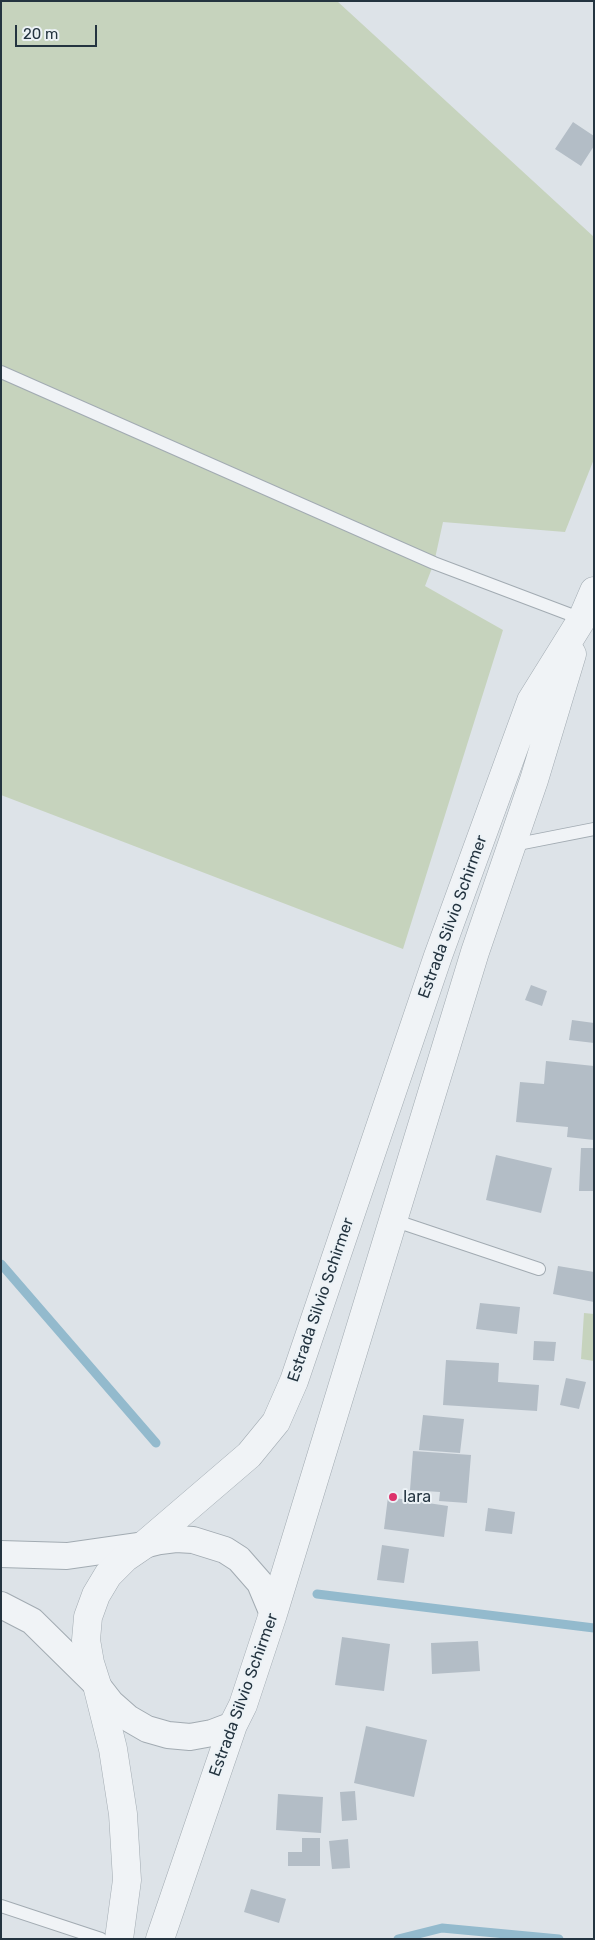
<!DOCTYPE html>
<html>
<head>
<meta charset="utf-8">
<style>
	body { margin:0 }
	#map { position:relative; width:595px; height:1940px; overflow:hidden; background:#dde3e8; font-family:Rubik,sans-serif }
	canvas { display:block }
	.frame { position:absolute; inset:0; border:2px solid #243440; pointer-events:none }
	.scale { position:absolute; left:15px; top:25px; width:82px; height:22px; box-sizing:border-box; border:2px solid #243440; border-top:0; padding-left:6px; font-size:15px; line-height:18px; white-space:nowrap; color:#243440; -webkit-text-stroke:4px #ecf2f6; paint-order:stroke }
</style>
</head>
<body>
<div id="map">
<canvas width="595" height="1940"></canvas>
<div class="frame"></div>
<div class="scale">20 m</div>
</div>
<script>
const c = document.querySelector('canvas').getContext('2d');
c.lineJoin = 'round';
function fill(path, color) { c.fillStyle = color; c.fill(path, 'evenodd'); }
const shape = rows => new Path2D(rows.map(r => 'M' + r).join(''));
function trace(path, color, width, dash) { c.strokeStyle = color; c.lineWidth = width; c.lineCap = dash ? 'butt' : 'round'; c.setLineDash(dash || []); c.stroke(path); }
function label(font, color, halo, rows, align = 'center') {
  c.font = font + ' Rubik,sans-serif'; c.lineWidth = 4; c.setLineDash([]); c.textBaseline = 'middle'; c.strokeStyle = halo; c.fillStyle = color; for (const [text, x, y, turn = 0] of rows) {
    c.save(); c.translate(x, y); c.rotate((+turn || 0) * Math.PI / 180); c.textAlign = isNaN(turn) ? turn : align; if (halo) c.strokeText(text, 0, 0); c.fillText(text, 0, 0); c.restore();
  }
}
const green = shape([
	[1,1,337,1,594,237,594,459,565,532,443,522,434,563,425,586,503,630,403,949,1,795],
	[584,1313,594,1314,594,1361,581,1359]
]);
const stream = shape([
	[1,1264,156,1443],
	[317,1594,594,1628],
	[398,1939,442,1928,559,1939]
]);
const building = shape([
	[573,122,594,136,594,146,581,166,555,149],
	[531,985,547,991,542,1006,525,1000],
	[572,1020,594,1023,594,1043,569,1040],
	[546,1061,594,1066,594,1140,567,1137,568,1127,516,1122,520,1082,544,1084],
	[581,1148,594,1148,594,1191,579,1191],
	[496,1155,552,1168,541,1213,486,1200],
	[558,1266,594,1272,594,1302,553,1294],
	[480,1303,520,1307,517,1334,476,1329],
	[534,1341,556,1342,554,1361,533,1360],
	[446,1360,499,1363,498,1382,539,1385,537,1411,443,1405],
	[566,1378,586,1382,579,1409,560,1405],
	[423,1415,464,1419,460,1453,419,1450],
	[413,1451,471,1455,467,1503,439,1501,440,1492,410,1490],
	[388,1497,448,1506,444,1537,384,1529],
	[488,1508,515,1512,512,1534,485,1531],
	[382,1545,409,1549,404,1583,377,1580],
	[342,1637,390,1644,384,1691,335,1685],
	[478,1641,480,1671,432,1674,431,1643],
	[366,1726,427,1740,414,1797,354,1783],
	[355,1791,357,1820,342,1821,340,1792],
	[278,1794,323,1797,321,1833,276,1830],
	[302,1838,320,1838,320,1866,288,1866,288,1852,302,1852],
	[348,1839,350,1868,332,1869,329,1841],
	[251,1889,286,1899,279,1923,244,1912]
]);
const service = shape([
	[1,372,434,563,582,619],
	[513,845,594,829],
	[393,1220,539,1269],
	[1,1906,101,1939]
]);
const minor = shape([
	[1,1554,67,1556,144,1545,160,1541,176,1539,193,1540,225,1550,239,1559,260,1583,273,1614],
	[1,1605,32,1621,97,1685,111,1703,128,1718,147,1729,168,1735,190,1737,212,1733,233,1725]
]);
const tertiary = shape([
	[119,1939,127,1880,123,1814,113,1749,97,1685,90,1663,86,1640,88,1617,96,1595,108,1575,125,1558,144,1545,249,1455,276,1422,294,1381,438,956,531,701,582,619,594,591],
	[160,1939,233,1725,243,1705,273,1614,475,952,534,780,572,654]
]);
const markers = [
	[393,1497,5,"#dd326b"]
];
const streetNames = [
	["Estrada Silvio Schirmer",453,917,-70],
	["Estrada Silvio Schirmer",321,1300,-71],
	["Estrada Silvio Schirmer",244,1695,-70]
];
const poiNames = [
	["Iara",403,1497]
];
fill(green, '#c6d3bd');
trace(stream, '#93bacd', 9);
fill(building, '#b3bdc6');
trace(service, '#a2abb2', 14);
trace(minor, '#a2abb2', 28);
trace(tertiary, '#a2abb2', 29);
trace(service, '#f0f3f6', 12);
trace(minor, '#f0f3f6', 26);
trace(tertiary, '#f0f3f6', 28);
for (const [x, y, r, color] of markers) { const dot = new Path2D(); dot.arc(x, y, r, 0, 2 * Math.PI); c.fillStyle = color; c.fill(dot); trace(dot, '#ecf2f6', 2); }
label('16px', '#243440', '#ecf2f6', streetNames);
label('16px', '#243440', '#ecf2f6', poiNames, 'left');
</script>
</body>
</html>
